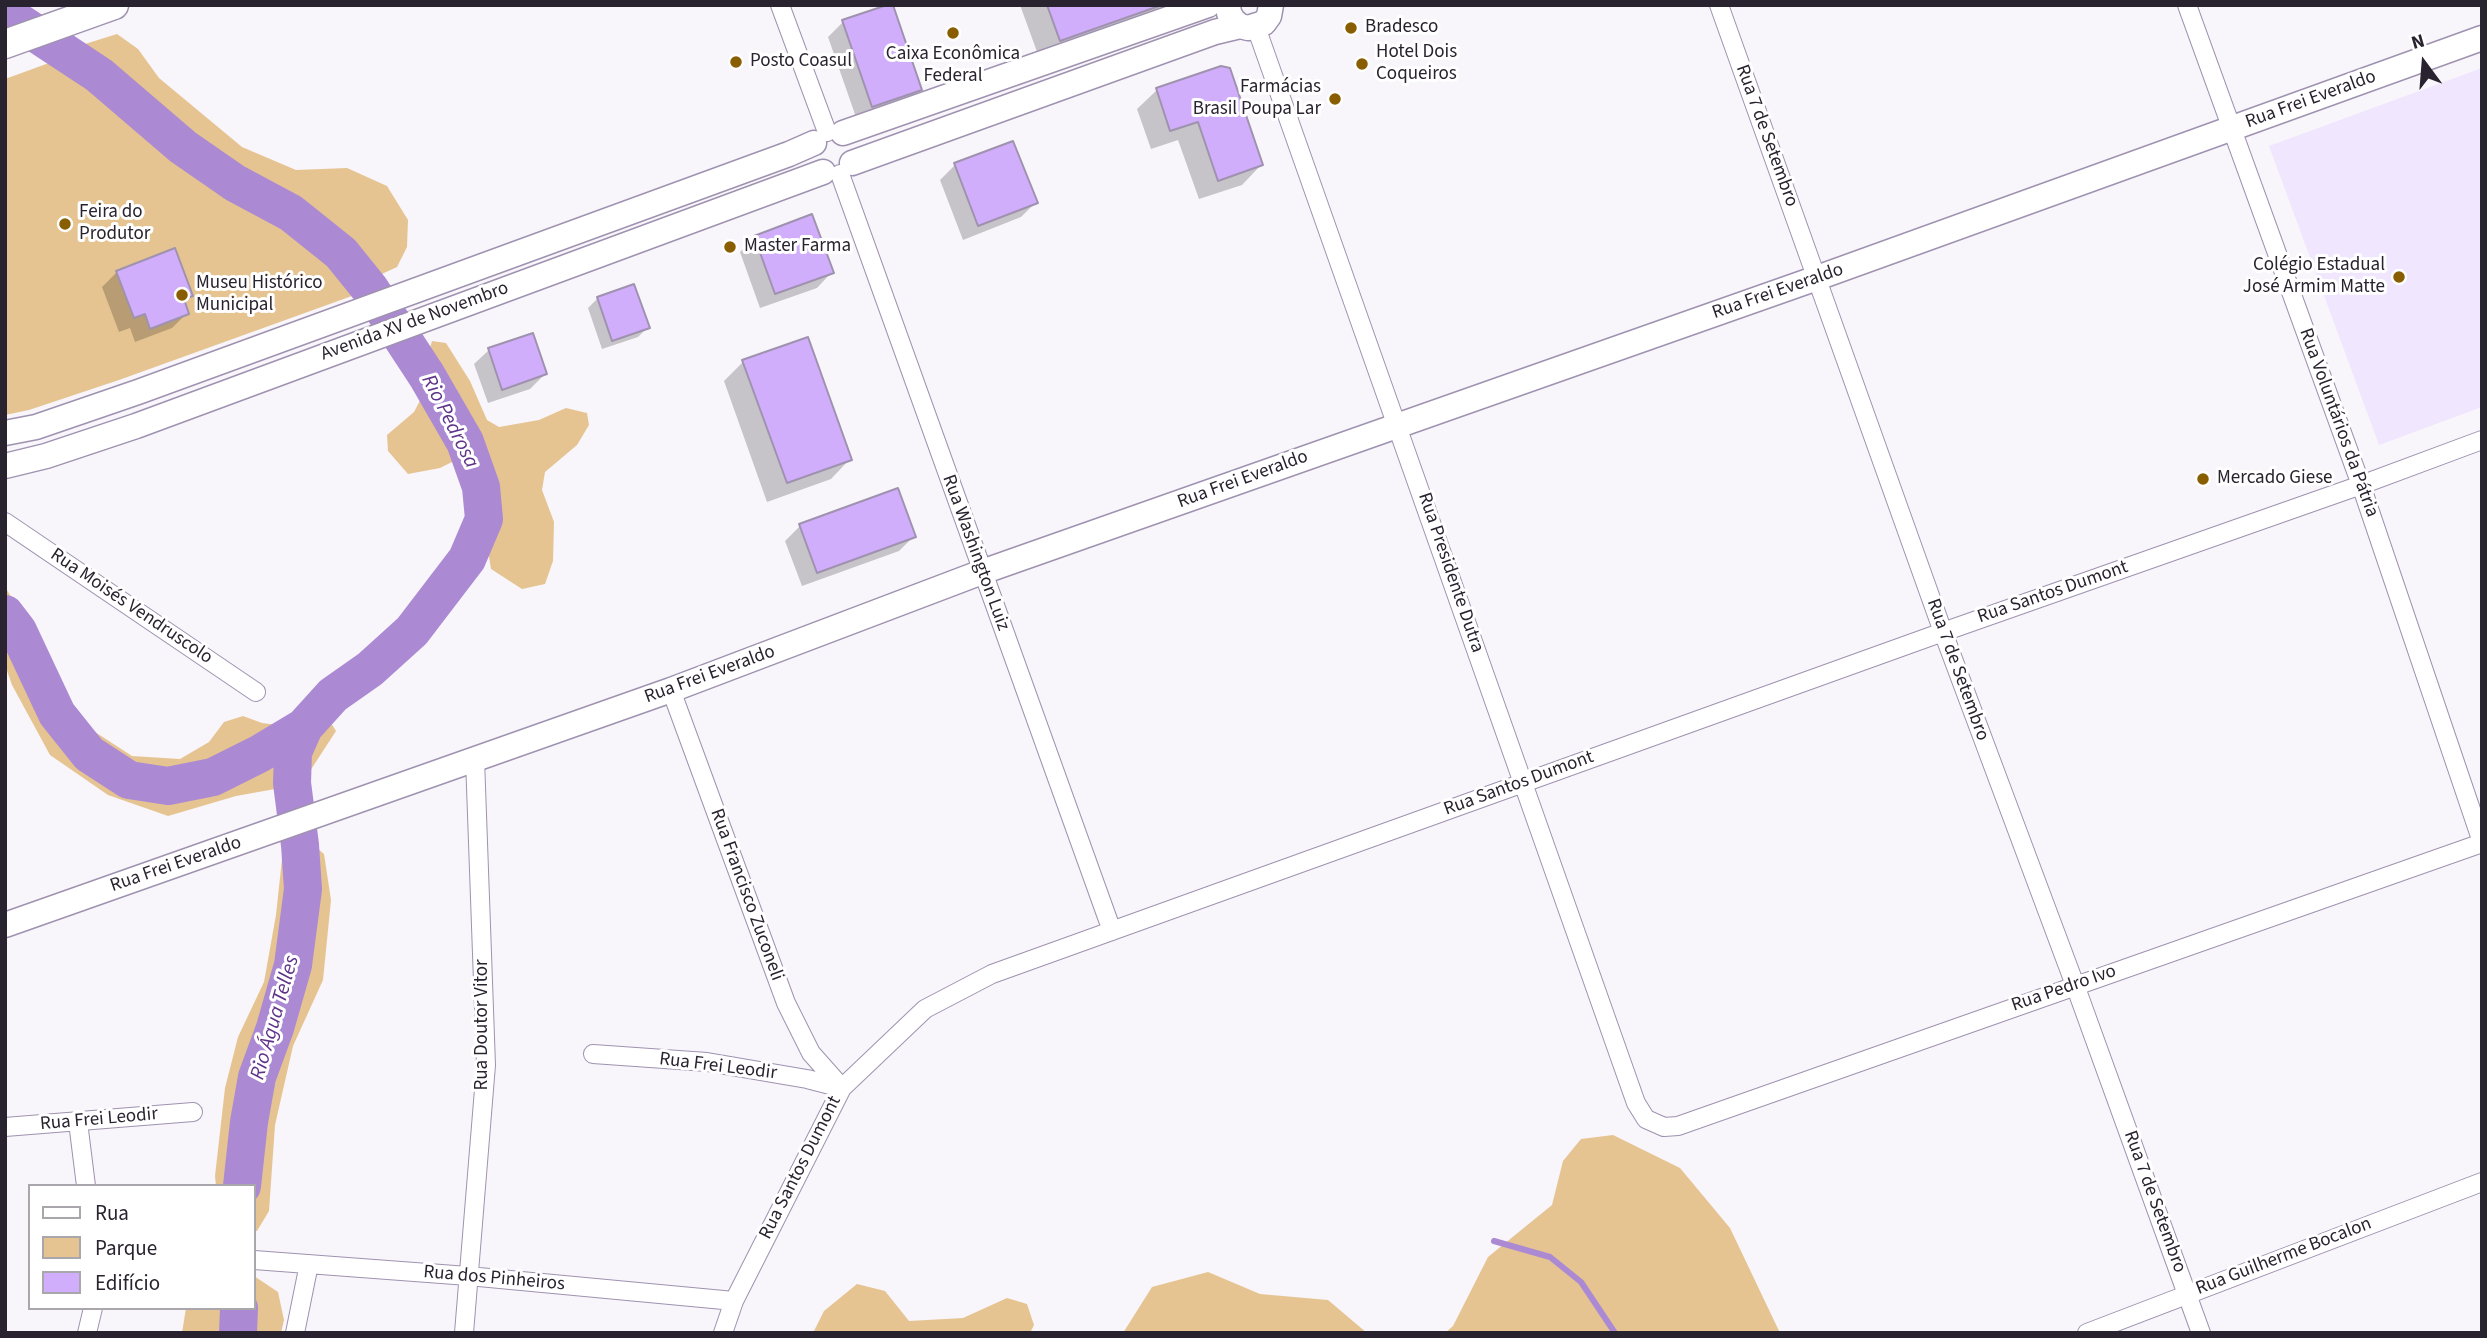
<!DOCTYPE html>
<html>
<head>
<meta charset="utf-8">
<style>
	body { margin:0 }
	#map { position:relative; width:2487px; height:1338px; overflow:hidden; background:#f8f5fb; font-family:"Source Sans 3",sans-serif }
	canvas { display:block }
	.frame { position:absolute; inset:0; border:7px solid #29232f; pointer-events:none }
	.legend { position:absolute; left:28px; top:1184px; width:228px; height:126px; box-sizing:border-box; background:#fff; border:2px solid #a9a7ac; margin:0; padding:9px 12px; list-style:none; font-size:21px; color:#29232f }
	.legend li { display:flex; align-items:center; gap:14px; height:35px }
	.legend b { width:35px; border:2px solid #a9a7ac }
	.north { position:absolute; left:2389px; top:28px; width:70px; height:70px; -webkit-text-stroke:5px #fff; paint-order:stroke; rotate:344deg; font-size:19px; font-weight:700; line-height:28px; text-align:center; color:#29232f }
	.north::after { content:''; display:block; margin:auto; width:24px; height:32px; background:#29232f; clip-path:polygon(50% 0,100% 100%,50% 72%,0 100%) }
</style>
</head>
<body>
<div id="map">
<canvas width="2487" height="1338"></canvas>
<div class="frame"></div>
<ul class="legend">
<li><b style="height:9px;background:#fff"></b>Rua</li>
<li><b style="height:19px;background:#e5c491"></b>Parque</li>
<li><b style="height:19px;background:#d1aefb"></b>Edifício</li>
</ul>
<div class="north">N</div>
</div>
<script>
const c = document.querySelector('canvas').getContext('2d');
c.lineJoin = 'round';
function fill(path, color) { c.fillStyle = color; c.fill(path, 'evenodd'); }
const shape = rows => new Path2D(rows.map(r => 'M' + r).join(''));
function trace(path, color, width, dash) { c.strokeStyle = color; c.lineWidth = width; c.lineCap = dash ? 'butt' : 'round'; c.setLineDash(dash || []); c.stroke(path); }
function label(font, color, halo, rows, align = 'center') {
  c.font = font + ' "Source Sans 3",sans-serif'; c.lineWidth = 6; c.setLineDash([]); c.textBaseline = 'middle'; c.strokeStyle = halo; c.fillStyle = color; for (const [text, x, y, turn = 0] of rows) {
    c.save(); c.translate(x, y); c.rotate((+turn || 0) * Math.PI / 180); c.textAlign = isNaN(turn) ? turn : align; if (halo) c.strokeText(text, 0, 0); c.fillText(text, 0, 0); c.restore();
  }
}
const built = shape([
	[2482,68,2482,407,2379,445,2269,146]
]);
const green = shape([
	[117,34,138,49,159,78,242,147,296,170,347,168,387,186,408,220,407,247,397,267,358,285,363,292,119,380,29,410,5,415,5,79,49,63,69,49],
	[432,341,446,343,470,381,487,420,499,427,539,420,566,408,587,413,589,425,577,445,545,472,542,490,554,522,553,561,545,584,522,589,491,569,488,551,498,530,500,498,481,463,458,459,440,468,408,474,388,451,387,435,414,412,425,391,427,358],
	[5,587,51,661,75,719,132,756,180,759,209,742,224,722,243,716,262,723,286,726,329,720,336,731,310,771,275,789,236,796,168,816,108,795,50,755,12,685,5,665],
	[311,843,324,854,331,900,323,980,293,1046,275,1125,269,1211,257,1231,254,1231,254,1186,216,1186,215,1176,225,1088,238,1037,264,982,276,915,282,859,296,845],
	[1613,1135,1680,1168,1730,1228,1780,1333,1445,1333,1453,1326,1488,1257,1552,1205,1563,1161,1581,1139],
	[1208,1272,1260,1294,1328,1300,1367,1333,1123,1333,1152,1287],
	[254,1276,278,1292,284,1320,281,1333,182,1333,186,1308,254,1308],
	[857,1284,885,1291,909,1321,963,1318,1007,1298,1027,1304,1034,1325,1030,1333,813,1333,824,1311]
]);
const shadow = shape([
	[1020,5,1190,5,1040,60],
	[843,22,920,89,905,104,857,120,828,37],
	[1157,90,1261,165,1242,185,1199,199,1178,140,1151,149,1137,109],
	[955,165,1035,203,1021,217,963,240,940,180],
	[755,237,831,273,817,288,760,308,740,252],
	[117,272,191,295,183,303,187,313,172,328,135,342,130,328,119,332,102,287],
	[598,298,648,327,638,337,602,349,588,308],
	[489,350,545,374,530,389,488,403,474,364],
	[743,362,850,459,831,479,767,502,724,381],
	[800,526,914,536,899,551,802,586,785,541]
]);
const stream = shape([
	[1494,1241,1550,1257,1581,1282,1615,1333]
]);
const river = shape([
	[5,13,99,75,183,147,235,183,291,213,341,253,370,289,427,376,465,442,481,487,484,519,467,559,412,631,370,669,333,695,304,727,259,754,213,777,168,786,129,780,89,754,57,714,18,631,5,614],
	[242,1186,249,1122,257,1077,275,1028,293,965,303,889,300,845,292,783,293,752,304,727],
	[238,1333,239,1308]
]);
const building = shape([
	[887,5,893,5,922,90,872,107,842,20,887,5],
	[1047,5,1162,5,1060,41,1047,5],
	[1221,66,1230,68,1263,165,1218,181,1198,122,1170,131,1156,88,1221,66],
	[1013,141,1038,203,978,226,954,163,1013,141],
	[812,214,834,273,775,294,754,236,812,214],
	[175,248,193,296,184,299,189,314,150,329,145,314,134,318,116,271,175,248],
	[634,284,650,328,612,341,597,297,634,284],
	[533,333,547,374,502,390,488,348,533,333],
	[808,337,852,460,787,483,742,360,808,337],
	[898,488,916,537,817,573,799,524,898,488]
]);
const street = shape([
	[780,5,827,132],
	[1719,5,1943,632,2075,985,2201,1333],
	[2187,5,2361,485,2482,842],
	[1256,27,1636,1103,1646,1119,1664,1127,1678,1126,2482,843],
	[840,174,1112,931],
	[5,522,256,692],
	[671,690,786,1003,811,1053,842,1088],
	[593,1054,707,1062,807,1079,842,1088],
	[78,1122,86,1186],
	[5,1127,193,1112],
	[254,1260,468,1276,734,1301],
	[87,1333,93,1308],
	[295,1333,309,1264],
	[464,1333,486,1065,475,759],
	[723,1333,734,1301,842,1088,925,1009,992,974,1943,632,2361,485,2482,440],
	[2087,1333,2482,1182]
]);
const secondary = shape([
	[1228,5,1229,13,1233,20,1240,26,1248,28,1264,23,1269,16,1271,5],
	[843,133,1208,5],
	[852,163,1215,32,1240,26],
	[5,433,36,427,138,392,789,154,814,143],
	[5,466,46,456,136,426,823,172],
	[5,925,671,690,982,572,1817,278,2482,38]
]);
const primary = shape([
	[5,44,114,5]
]);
const markers = [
	[1351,28,7,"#895e00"],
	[953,33,7,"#895e00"],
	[736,62,7,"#895e00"],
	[1362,64,7,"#895e00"],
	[1335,99,7,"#895e00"],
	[65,224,7,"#895e00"],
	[730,247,7,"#895e00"],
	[2399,277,7,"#895e00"],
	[182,295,7,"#895e00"],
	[2203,479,7,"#895e00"]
];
const poiNames = [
	["Bradesco",1365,28],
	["Hotel Dois",1376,53],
	["Coqueiros",1376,75],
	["Caixa Econômica",953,55,"center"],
	["Federal",953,77,"center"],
	["Posto Coasul",750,62],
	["Farmácias",1321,88,"right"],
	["Brasil Poupa Lar",1321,110,"right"],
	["Feira do",79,213],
	["Produtor",79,235],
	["Master Farma",744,247],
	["Colégio Estadual",2385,266,"right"],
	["José Armim Matte",2385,288,"right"],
	["Museu Histórico",196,284],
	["Municipal",196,306],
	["Mercado Giese",2217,479]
];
const streetNames = [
	["Rua Frei Everaldo",2311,100,-20],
	["Rua 7 de Setembro",1766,136,70],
	["Rua Frei Everaldo",1778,292,-19],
	["Avenida XV de Novembro",415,322,-20],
	["Rua Voluntários da Pátria",2338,423,70],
	["Rua Frei Everaldo",1243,480,-20],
	["Rua Washington Luiz",975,553,70],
	["Rua Presidente Dutra",1450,573,71],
	["Rua Santos Dumont",2053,593,-19],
	["Rua Moisés Vendruscolo",131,607,34],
	["Rua 7 de Setembro",1957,670,70],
	["Rua Frei Everaldo",710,675,-20],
	["Rua Santos Dumont",1519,784,-20],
	["Rua Frei Everaldo",176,865,-19],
	["Rua Francisco Zuconeli",746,895,70],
	["Rua Pedro Ivo",2064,989,-19],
	["Rua Doutor Vitor",483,1025,-90],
	["Rua Frei Leodir",718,1067,7],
	["Rua Frei Leodir",99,1120,-5],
	["Rua Santos Dumont",801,1168,-63],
	["Rua 7 de Setembro",2154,1202,70],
	["Rua Guilherme Bocalon",2284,1257,-21],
	["Rua dos Pinheiros",494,1279,5]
];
const waterNames = [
	["Rio Pedrosa",449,422,63],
	["Rio Água Telles",276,1018,-74]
];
fill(built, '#f0e6fe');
fill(green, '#e5c491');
fill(shadow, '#0003');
trace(stream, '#ab8ad3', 6);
trace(river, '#ab8ad3', 38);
fill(building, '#d1aefb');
trace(building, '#9f92af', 2);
trace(street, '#9f92b0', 20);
trace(secondary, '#9f92b0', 27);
trace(primary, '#9f92b0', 31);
trace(street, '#fff', 18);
trace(secondary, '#fff', 24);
trace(primary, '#fff', 28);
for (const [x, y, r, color] of markers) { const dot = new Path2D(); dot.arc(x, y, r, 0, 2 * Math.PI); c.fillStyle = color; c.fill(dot); trace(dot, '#fff', 2.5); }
label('19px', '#29232f', '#fff', poiNames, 'left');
label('19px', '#29232f', '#fff', streetNames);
label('italic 21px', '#5f3289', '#fff', waterNames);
</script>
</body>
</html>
